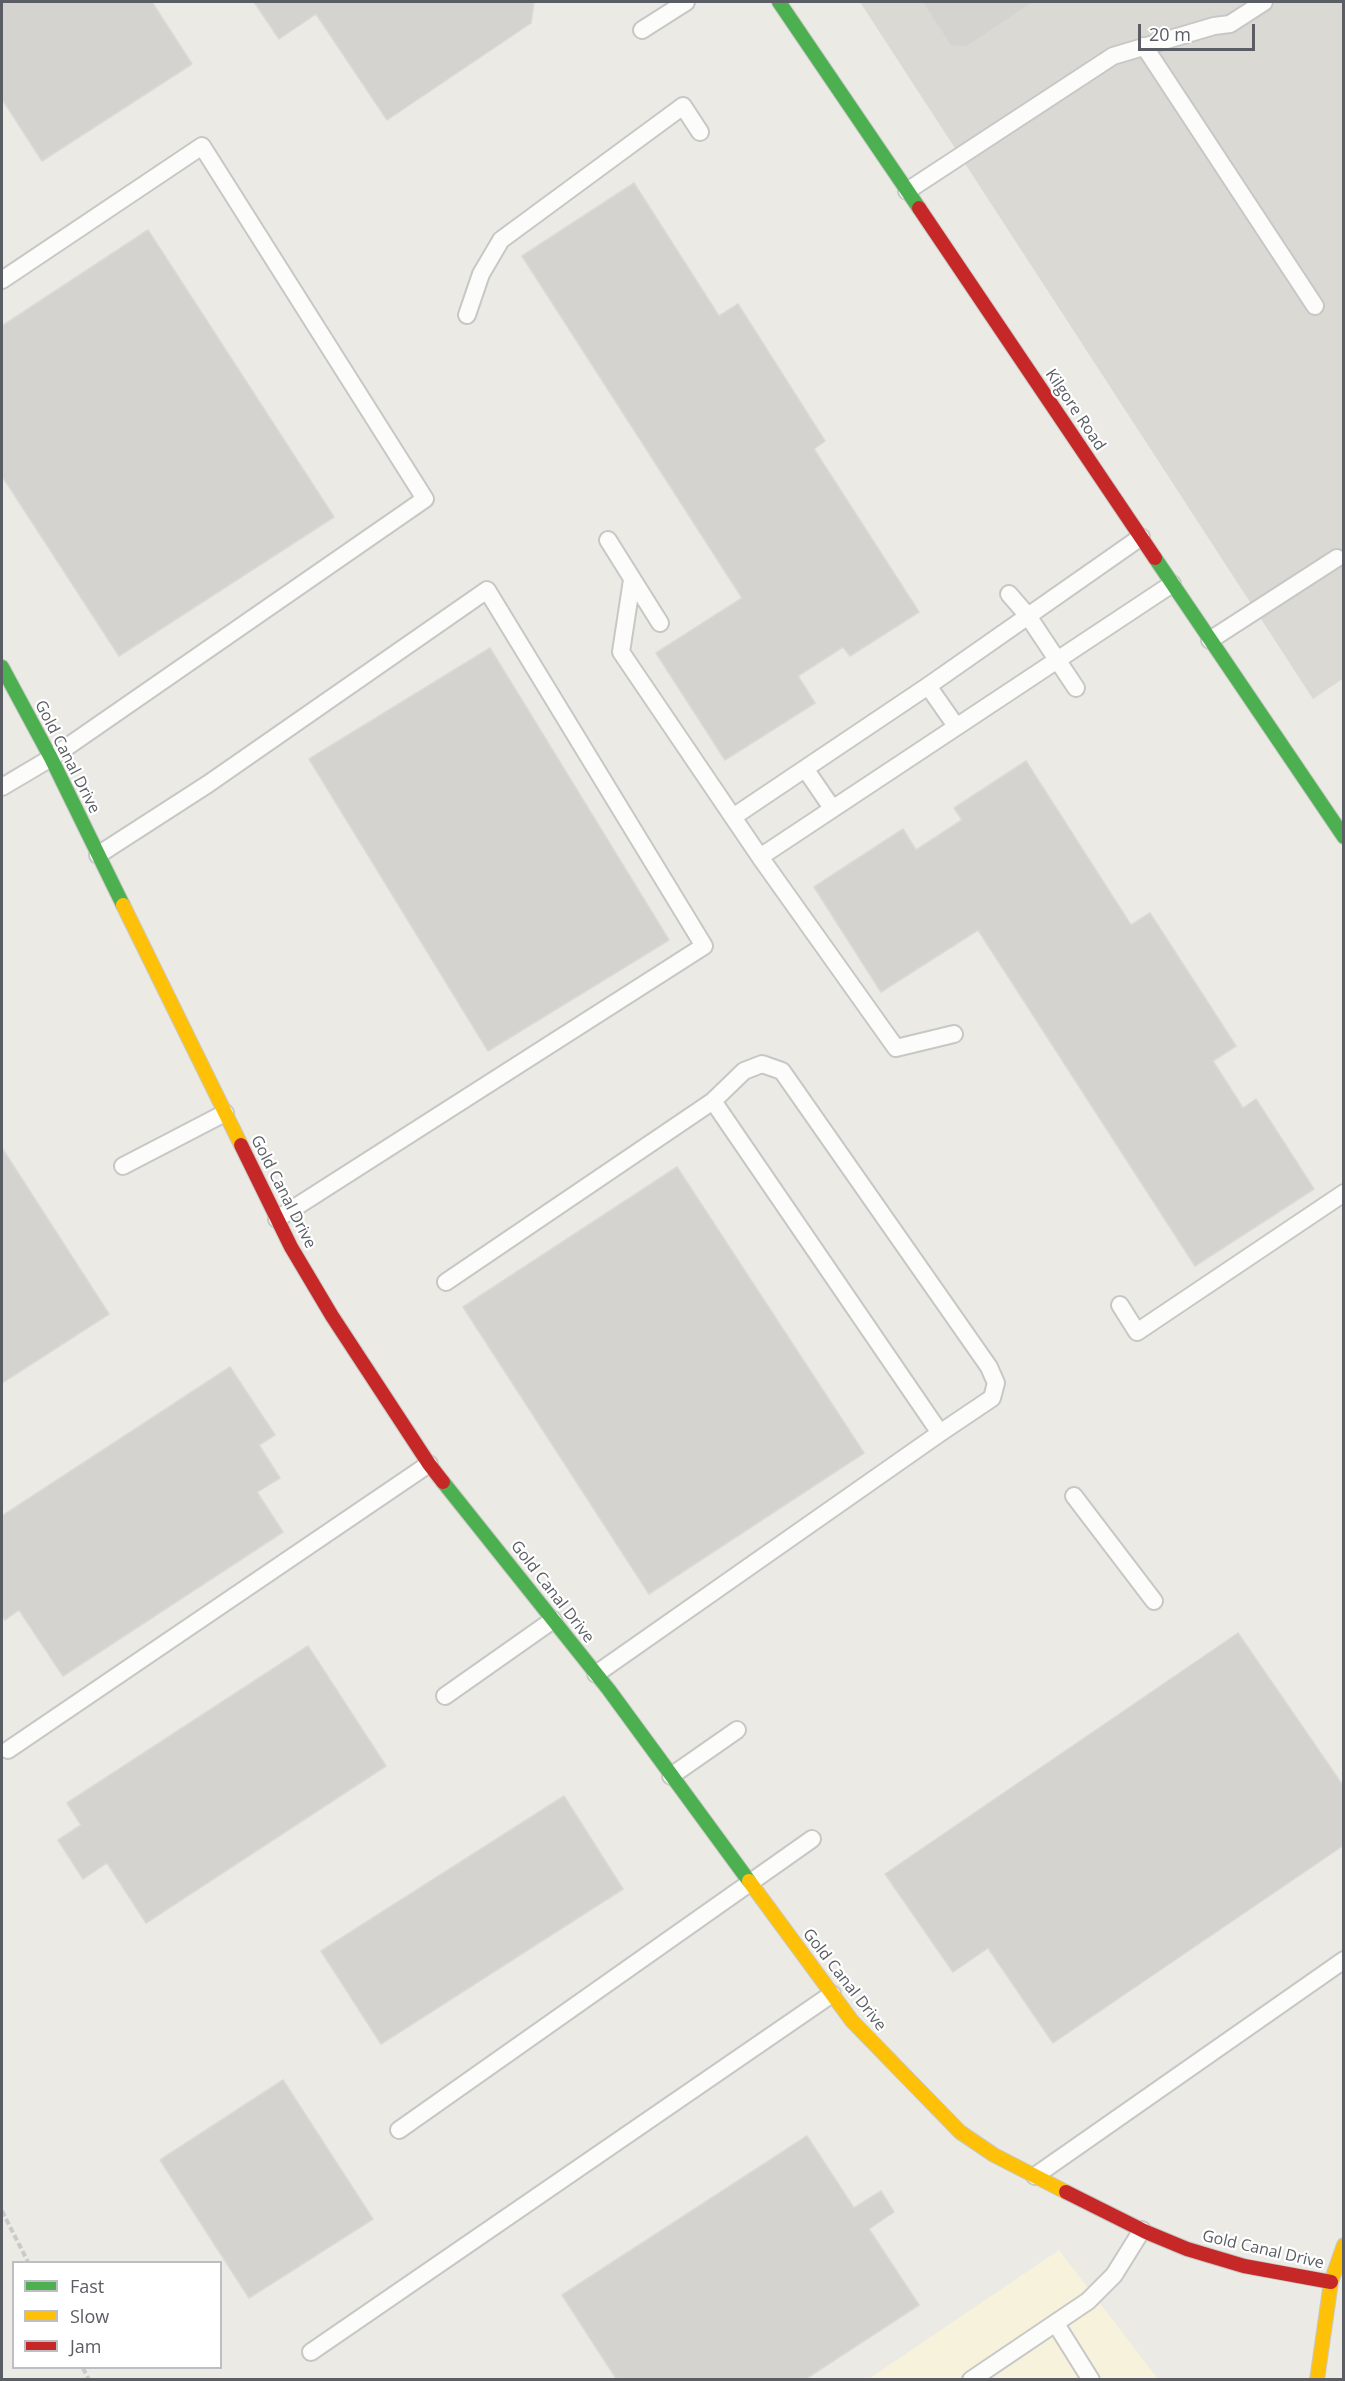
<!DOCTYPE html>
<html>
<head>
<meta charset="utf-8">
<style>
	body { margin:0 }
	#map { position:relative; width:1345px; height:2381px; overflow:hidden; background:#ebeae4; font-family:"Open Sans",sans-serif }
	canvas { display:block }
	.frame { position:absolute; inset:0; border:3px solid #5a5d63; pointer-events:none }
	.legend { position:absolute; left:12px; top:2261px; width:210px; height:108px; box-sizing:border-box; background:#fff; border:2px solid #bdbec1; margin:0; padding:8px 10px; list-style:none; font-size:18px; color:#5a5d63 }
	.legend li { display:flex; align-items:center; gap:12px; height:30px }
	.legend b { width:30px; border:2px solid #bdbec1 }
	.scale { position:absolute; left:1138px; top:24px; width:117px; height:27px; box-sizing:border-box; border:3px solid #5a5d63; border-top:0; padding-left:8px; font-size:18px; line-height:21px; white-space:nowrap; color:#5a5d63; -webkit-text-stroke:4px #fff; paint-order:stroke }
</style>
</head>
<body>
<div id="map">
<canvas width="1345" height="2381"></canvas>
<div class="frame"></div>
<ul class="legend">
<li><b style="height:8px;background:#4caf50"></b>Fast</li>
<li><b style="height:8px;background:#ffc107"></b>Slow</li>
<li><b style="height:8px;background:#c62828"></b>Jam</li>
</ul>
<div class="scale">20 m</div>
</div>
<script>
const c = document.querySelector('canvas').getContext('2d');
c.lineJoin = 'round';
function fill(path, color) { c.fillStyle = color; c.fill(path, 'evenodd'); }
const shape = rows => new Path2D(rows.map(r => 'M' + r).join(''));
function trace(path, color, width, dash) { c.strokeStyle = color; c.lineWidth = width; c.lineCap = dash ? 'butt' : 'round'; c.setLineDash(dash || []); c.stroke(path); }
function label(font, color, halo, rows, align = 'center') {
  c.font = font + ' "Open Sans",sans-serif'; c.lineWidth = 4.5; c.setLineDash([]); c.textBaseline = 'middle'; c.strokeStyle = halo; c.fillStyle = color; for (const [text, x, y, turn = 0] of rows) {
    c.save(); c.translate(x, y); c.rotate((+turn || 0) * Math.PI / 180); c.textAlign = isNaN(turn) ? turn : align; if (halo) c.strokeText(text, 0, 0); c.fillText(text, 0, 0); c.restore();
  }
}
const commercial = shape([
	[1059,2250,1158,2379,867,2380]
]);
const industrial = shape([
	[860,2,1343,2,1344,678,1313,699]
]);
const building = shape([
	[2,2,152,2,192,64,42,161,2,99,2,2],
	[254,2,534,2,531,23,387,120,316,14,279,39,254,2],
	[922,2,1033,2,966,47,951,46,922,2],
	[634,183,719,316,738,304,825,441,814,449,919,612,850,656,843,647,798,676,815,703,725,760,656,653,742,598,522,256,634,183],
	[148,230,334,517,119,656,2,476,2,326,148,230],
	[490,648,669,940,488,1051,309,759,490,648],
	[1026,761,1131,925,1150,913,1236,1046,1213,1061,1243,1108,1256,1099,1314,1189,1195,1266,978,930,881,992,814,887,903,829,916,850,962,820,954,808,1026,761],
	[2,1148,109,1314,2,1383,2,1148],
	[677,1167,864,1453,649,1594,463,1307,677,1167],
	[230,1367,275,1435,259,1445,280,1478,257,1492,283,1532,63,1676,19,1610,5,1620,2,1615,2,1516,230,1367],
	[1238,1633,1344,1787,1344,1845,1053,2043,988,1948,953,1972,885,1874,1238,1633],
	[308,1646,386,1766,146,1923,107,1863,83,1879,58,1840,81,1825,67,1803,308,1646],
	[564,1796,623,1889,381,2044,321,1951,564,1796],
	[283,2080,373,2219,249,2298,160,2160,283,2080],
	[807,2136,854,2208,881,2191,894,2212,869,2229,919,2305,804,2380,617,2380,562,2295,807,2136]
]);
const path = shape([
	[2,2211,28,2262],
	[83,2368,89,2380]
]);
const lane = shape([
	[642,30,686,2],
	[1144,46,1315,306],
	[907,191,1113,56,1214,26,1230,24,1264,2],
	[2,280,202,146,425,499,51,758,2,787],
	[467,315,481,274,501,240,683,106,700,132],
	[608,540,660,623],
	[632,580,621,652,760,857,896,1048,954,1034],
	[1009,594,1028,616,1076,688],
	[1210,640,1337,558],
	[928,686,956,726],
	[806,770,832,808],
	[733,817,928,686,1141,537],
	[98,855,208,784,487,590,704,946,277,1219],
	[760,857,1172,584],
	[713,1101,940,1433],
	[123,1166,225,1113],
	[446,1282,713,1101,744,1071,762,1064,782,1071,989,1367,996,1383,992,1398,940,1433,596,1674],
	[1120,1305,1137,1332,1344,1193],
	[1074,1496,1154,1601],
	[445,1696,553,1620],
	[8,1750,429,1464],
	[671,1776,737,1730],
	[399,2130,812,1839],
	[1035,2176,1344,1960],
	[1056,2324,1091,2380],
	[311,2352,832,1994],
	[971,2380,1088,2301,1114,2275,1142,2230]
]);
const fast = shape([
	[779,2,919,208],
	[1155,558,1344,837],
	[2,667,51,758,123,905],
	[443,1482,609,1690,749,1881]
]);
const slow = shape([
	[123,905,241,1145],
	[749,1881,852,2021,960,2132,994,2155,1066,2192],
	[1317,2380,1331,2282,1344,2245]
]);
const jam = shape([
	[919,208,1155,558],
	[241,1145,291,1247,332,1316,429,1464,443,1482],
	[1066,2192,1146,2232,1187,2249,1244,2266,1331,2282]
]);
const streetNames = [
	["Kilgore Road",1075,410,56],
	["Gold Canal Drive",67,757,63],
	["Gold Canal Drive",283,1192,63],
	["Gold Canal Drive",552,1592,52],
	["Gold Canal Drive",844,1980,52],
	["Gold Canal Drive",1263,2250,13]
];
fill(commercial, '#f6f2dc');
fill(industrial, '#dbd9d4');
fill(building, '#d4d3cf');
trace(building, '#dad9d4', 1.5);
trace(lane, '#c7c8c6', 20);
trace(fast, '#c8c9c8', 16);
trace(slow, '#c8c9c8', 16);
trace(jam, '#c8c9c8', 16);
trace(path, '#c7ccc9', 4, [6, 3]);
trace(lane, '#fcfcfb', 16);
trace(fast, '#4caf50', 14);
trace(slow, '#ffc107', 14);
trace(jam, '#c62828', 14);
label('16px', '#5a5d63', '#fff', streetNames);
</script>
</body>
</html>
